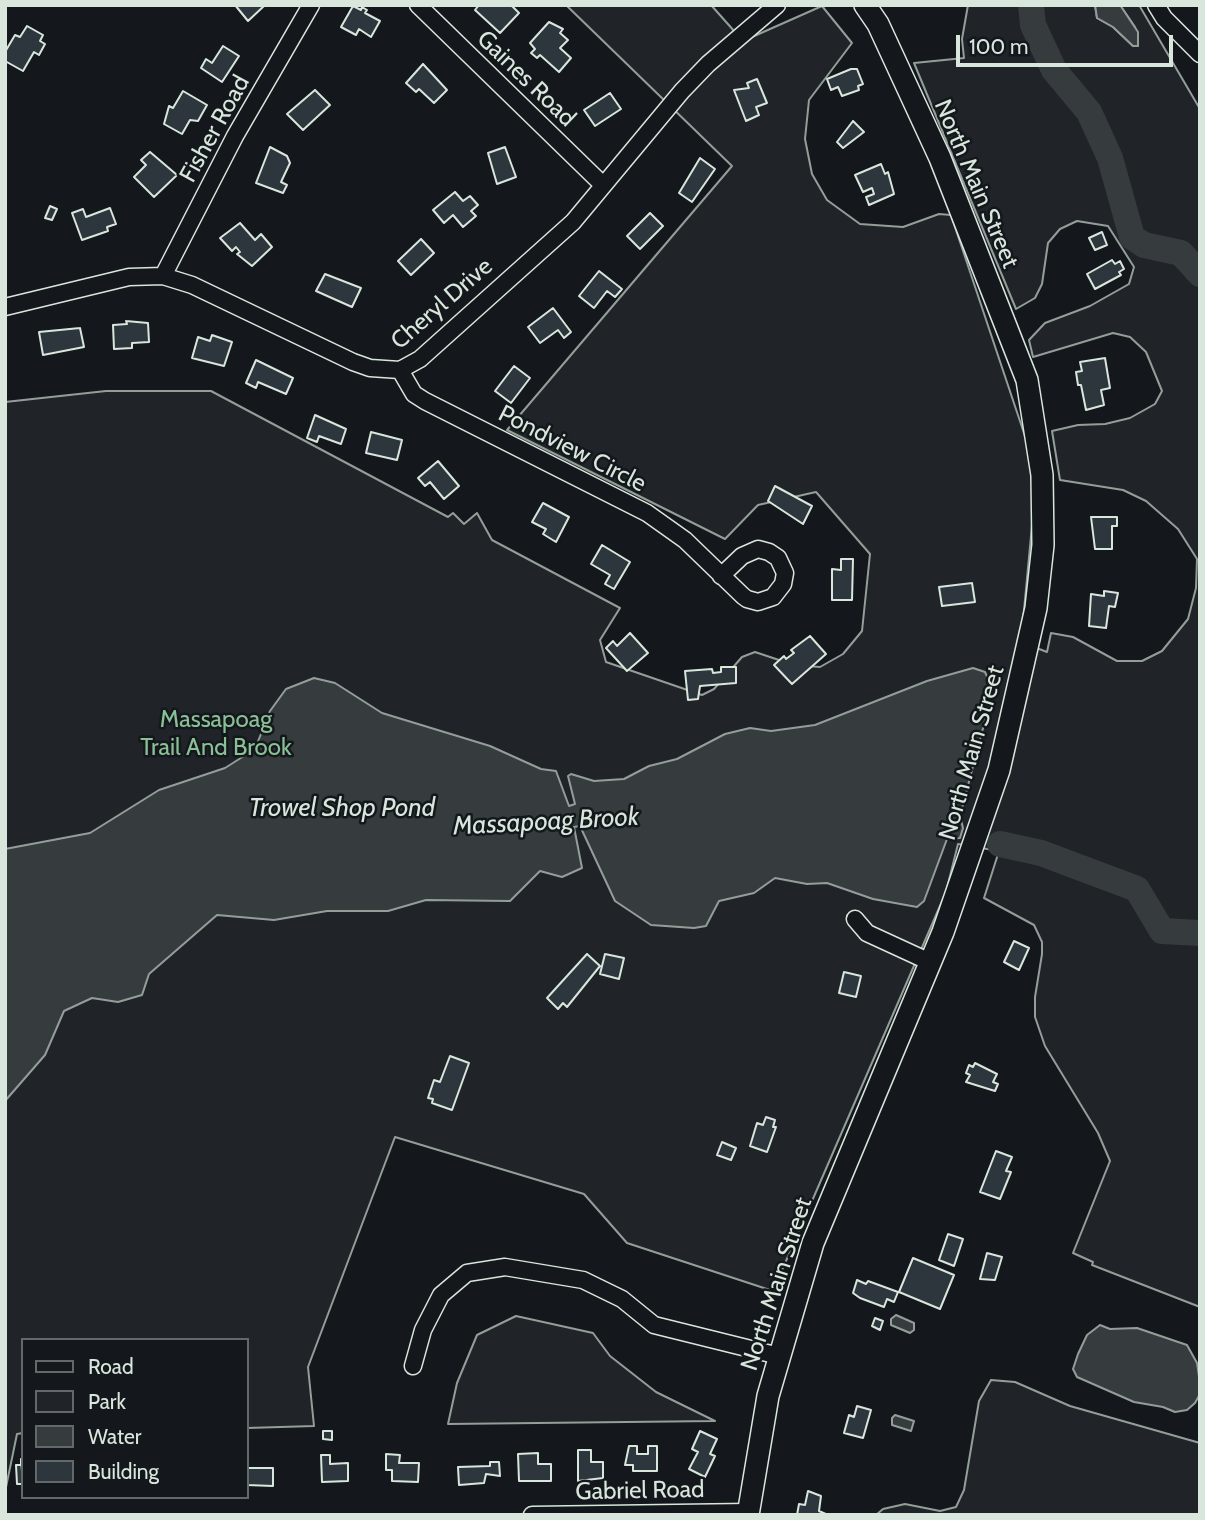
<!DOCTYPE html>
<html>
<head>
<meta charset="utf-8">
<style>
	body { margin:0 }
	#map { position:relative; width:1205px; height:1520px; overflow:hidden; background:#14181c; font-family:Cabin,sans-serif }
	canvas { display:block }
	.frame { position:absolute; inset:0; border:7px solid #d8e6dc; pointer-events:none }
	.legend { position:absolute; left:21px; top:1338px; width:228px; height:161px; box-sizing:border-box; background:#14181c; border:2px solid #626a69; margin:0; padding:9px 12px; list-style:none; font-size:21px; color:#d8e6dc }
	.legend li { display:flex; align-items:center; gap:14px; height:35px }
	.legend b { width:35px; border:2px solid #626a69 }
	.scale { position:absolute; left:956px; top:35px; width:217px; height:32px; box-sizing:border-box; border:4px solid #d8e6dc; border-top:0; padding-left:9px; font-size:21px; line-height:24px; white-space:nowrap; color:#d8e6dc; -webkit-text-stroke:5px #14181c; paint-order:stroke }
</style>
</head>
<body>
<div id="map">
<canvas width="1205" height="1520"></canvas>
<div class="frame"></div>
<ul class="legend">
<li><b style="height:9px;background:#14181c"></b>Road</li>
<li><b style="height:19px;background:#202428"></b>Park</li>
<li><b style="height:19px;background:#363b3e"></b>Water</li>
<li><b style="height:19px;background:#2c363c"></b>Building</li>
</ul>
<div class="scale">100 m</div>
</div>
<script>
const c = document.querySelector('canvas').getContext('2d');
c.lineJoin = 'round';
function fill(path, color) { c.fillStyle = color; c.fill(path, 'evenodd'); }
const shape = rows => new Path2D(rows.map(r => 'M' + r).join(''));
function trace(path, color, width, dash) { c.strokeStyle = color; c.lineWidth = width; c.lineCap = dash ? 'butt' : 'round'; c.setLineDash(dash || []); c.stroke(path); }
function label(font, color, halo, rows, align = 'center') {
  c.font = font + ' Cabin,sans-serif'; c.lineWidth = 5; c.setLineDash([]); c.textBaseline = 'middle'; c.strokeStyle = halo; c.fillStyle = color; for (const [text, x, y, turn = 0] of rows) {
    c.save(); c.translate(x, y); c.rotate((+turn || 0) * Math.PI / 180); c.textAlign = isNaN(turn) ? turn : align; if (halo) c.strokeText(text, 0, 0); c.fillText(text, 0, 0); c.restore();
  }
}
const green = shape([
	[566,5,711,5,743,41,822,6,852,43,809,100,805,139,812,174,827,200,860,224,903,227,939,214,951,215,1037,472,1021,642,1047,652,1051,633,1073,637,1117,661,1142,661,1162,651,1188,619,1196,588,1197,559,1178,529,1146,501,1123,490,1060,480,1052,431,1078,425,1105,424,1130,418,1155,404,1162,391,1146,352,1130,337,1113,333,1033,357,1029,340,1045,323,1090,306,1129,284,1134,267,1108,226,1077,221,1060,229,1048,243,1042,284,1035,298,1016,309,914,63,964,58,962,39,968,5,1095,5,1097,18,1113,27,1133,46,1138,46,1135,27,1120,5,1139,5,1200,109,1200,1307,1092,1265,1093,1262,1073,1253,1110,1161,1098,1133,1045,1046,1035,1017,1035,997,1042,954,1042,942,1034,925,984,898,999,851,958,844,946,892,773,1291,627,1243,584,1194,395,1137,308,1367,314,1426,247,1428,247,1340,23,1340,23,1433,17,1434,5,1492,5,402,106,391,211,391,448,517,453,513,464,524,477,513,492,540,620,608,600,640,606,662,702,695,714,689,742,657,755,652,794,665,820,667,843,654,862,631,870,554,816,492,758,505,725,539,507,430,732,166,566,5],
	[516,1316,593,1333,610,1356,656,1392,715,1421,448,1424,457,1383,477,1335,516,1316],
	[991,1380,1015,1382,1070,1406,1200,1443,1200,1515,876,1515,883,1509,905,1504,940,1511,956,1507,964,1490,979,1401,991,1380]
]);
const water = shape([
	[1095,5,1120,5,1138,32,1138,46,1133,46,1113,27,1097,18,1095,5],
	[973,668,985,672,993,690,960,816,963,828,960,838,947,839,924,901,917,907,873,899,827,883,807,884,775,878,754,893,719,901,706,926,694,928,651,925,615,901,580,826,574,827,582,868,562,877,540,871,510,901,426,900,388,911,327,911,274,920,217,915,149,974,142,995,118,1002,92,998,64,1011,45,1055,5,1101,5,849,90,833,159,790,225,768,255,749,270,711,286,689,314,678,335,683,382,713,490,746,541,769,556,771,569,806,575,804,568,776,571,774,594,781,624,779,649,766,677,759,725,734,750,728,771,731,815,725,927,681,973,668],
	[896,1315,914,1323,914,1330,910,1333,891,1325,891,1319,896,1315],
	[1100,1325,1110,1329,1137,1328,1187,1345,1197,1363,1200,1383,1200,1394,1195,1403,1187,1410,1175,1412,1163,1407,1134,1402,1077,1377,1073,1369,1078,1354,1087,1335,1100,1325],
	[895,1415,914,1421,911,1431,892,1425,892,1418,895,1415]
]);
const river = shape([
	[1031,5,1033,25,1054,70,1089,112,1110,158,1132,237,1144,245,1181,253,1200,274],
	[1000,844,1041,853,1137,889,1162,931,1200,933]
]);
const building = shape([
	[235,5,264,5,264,6,248,21,235,5],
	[479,5,511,5,519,13,500,33,475,10,479,5],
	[353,6,361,10,362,7,367,10,365,13,380,21,371,37,359,29,356,35,341,27,353,6],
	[549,22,563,29,560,33,568,40,560,48,571,58,559,72,540,55,537,58,531,53,535,49,530,43,549,22],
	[27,26,43,35,40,41,45,44,39,55,34,52,23,71,5,61,5,52,15,35,20,37,27,26],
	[223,46,239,56,222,82,201,68,206,59,212,63,223,46],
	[423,64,447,90,434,103,419,89,416,92,406,83,423,64],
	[851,69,857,69,863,84,858,86,859,90,842,96,838,87,831,90,827,79,851,69],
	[757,79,767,103,756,107,759,115,746,121,734,90,749,88,747,83,757,79],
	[315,90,330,105,303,130,287,114,315,90],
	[183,91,207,105,198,121,190,120,182,134,164,124,169,106,173,108,183,91],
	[610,93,621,109,595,126,584,110,610,93],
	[853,121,864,132,843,148,837,142,853,121],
	[270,147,287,156,290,163,281,182,287,185,283,193,256,183,270,147],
	[505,147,516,177,497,184,488,153,505,147],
	[150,152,177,175,154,197,134,177,146,165,141,160,150,152],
	[700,158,715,169,692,202,679,193,700,158],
	[881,164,885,174,888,172,894,194,869,205,866,197,874,194,872,188,863,192,855,175,881,164],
	[455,192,463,201,470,196,478,205,471,211,476,216,463,227,453,215,444,223,433,210,455,192],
	[50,206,57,209,52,220,45,218,50,206],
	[110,208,116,224,107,227,108,231,82,240,72,213,83,209,86,217,110,208],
	[650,213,663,226,640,249,627,236,650,213],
	[240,223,255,240,261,234,272,247,252,266,237,254,240,252,236,247,232,251,220,238,240,223],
	[1102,232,1107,245,1095,250,1089,238,1102,232],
	[421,239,434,253,411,275,398,261,421,239],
	[1112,260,1115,264,1120,261,1124,269,1119,272,1121,275,1095,289,1087,274,1112,260],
	[599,271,622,289,615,297,607,291,594,308,579,296,599,271],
	[325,274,361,288,352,307,316,291,325,274],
	[553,308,571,332,564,338,558,330,540,343,528,327,553,308],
	[126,321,148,323,149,342,132,343,132,348,114,349,113,325,127,324,126,321],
	[80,328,84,347,43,355,39,332,80,328],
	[212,335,232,342,224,366,192,358,198,337,210,341,212,335],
	[1105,358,1110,388,1101,390,1104,405,1086,410,1081,385,1078,385,1076,372,1082,371,1080,362,1105,358],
	[256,360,293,378,286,394,258,382,256,388,246,383,256,360],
	[514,366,530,378,511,403,495,391,514,366],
	[315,415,346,429,341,444,319,436,317,442,307,438,315,415],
	[371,432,402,440,397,460,366,453,371,432],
	[438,461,459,486,444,499,430,482,425,486,418,478,438,461],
	[775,486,812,506,803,524,768,501,775,486],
	[543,503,569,517,556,542,543,534,546,529,532,522,543,503],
	[1091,517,1117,517,1117,526,1112,526,1112,549,1095,549,1091,517],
	[602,545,630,562,614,589,605,584,610,575,591,564,602,545],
	[841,559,853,559,852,600,832,600,832,569,841,570,841,559],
	[972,583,975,602,942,606,939,587,972,583],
	[1104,591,1118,593,1115,607,1109,606,1106,628,1089,626,1091,594,1104,596,1104,591],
	[630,633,648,653,627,671,606,648,613,641,617,646,630,633],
	[810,636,826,654,792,684,774,665,784,656,786,659,794,653,791,650,810,636],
	[721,667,736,667,736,683,700,686,698,699,688,700,685,671,712,669,713,673,721,672,721,667],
	[1014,941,1029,948,1019,970,1004,962,1014,941],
	[587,954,600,966,567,1007,563,1003,558,1009,547,998,587,954],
	[605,954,624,958,619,979,600,974,605,954],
	[844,972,861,976,856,997,839,993,844,972],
	[450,1056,469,1063,452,1110,432,1103,433,1099,428,1098,434,1080,440,1082,450,1056],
	[975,1063,997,1074,993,1082,998,1084,995,1091,966,1082,970,1075,966,1073,969,1065,973,1067,975,1063],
	[766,1117,775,1120,773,1127,776,1127,767,1152,750,1146,757,1123,763,1125,766,1117],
	[722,1142,736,1148,731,1160,717,1155,722,1142],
	[996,1151,1012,1157,1006,1171,1011,1172,1000,1199,980,1192,996,1151],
	[948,1234,963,1239,954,1266,939,1260,948,1234],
	[987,1253,1002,1257,995,1280,980,1279,987,1253],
	[913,1258,954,1275,940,1309,899,1292,913,1258],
	[857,1280,866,1284,868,1281,898,1292,894,1302,887,1299,884,1307,860,1298,853,1293,857,1280],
	[875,1318,883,1321,880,1330,872,1326,875,1318],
	[857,1406,871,1410,863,1438,844,1433,849,1415,854,1417,857,1406],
	[323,1431,332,1431,332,1440,323,1439,323,1431],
	[700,1431,717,1439,710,1454,715,1456,705,1477,689,1469,698,1452,692,1449,700,1431],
	[629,1446,637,1446,637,1454,648,1454,648,1446,657,1446,657,1471,633,1471,633,1465,625,1465,629,1446],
	[578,1450,591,1450,591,1462,603,1462,603,1478,578,1481,578,1450],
	[538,1453,538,1464,551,1464,551,1481,519,1481,518,1454,538,1453],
	[386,1454,400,1455,399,1463,419,1463,418,1482,392,1481,392,1470,386,1470,386,1454],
	[321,1455,330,1455,330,1464,348,1463,348,1481,322,1482,321,1455],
	[21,1459,23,1484,17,1484,16,1465,21,1465,21,1459],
	[490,1462,499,1462,500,1476,486,1474,484,1483,459,1485,458,1467,490,1466,490,1462],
	[247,1468,273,1468,273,1486,247,1485,247,1468],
	[808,1491,821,1496,819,1511,828,1515,797,1515,799,1504,805,1505,808,1491]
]);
const minor = shape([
	[418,5,603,185],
	[1156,5,1164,18,1200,54],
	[163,276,235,136,311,5],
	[5,307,129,277,163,276,192,285,353,362,370,368,400,370,420,359,573,222,682,91,708,64,777,5],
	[400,370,414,394,425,401,647,513,685,540,743,596,747,599,758,602,773,597,783,584,785,573,778,558,769,552,758,549,742,556,721,576],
	[855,919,867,933,930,962],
	[413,1366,423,1330,441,1295,467,1273,505,1267,583,1280,622,1299,654,1325,779,1356],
	[532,1515,749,1512]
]);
const major = shape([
	[748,1515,768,1396,813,1243,943,932,999,770,1036,608,1043,545,1042,475,1027,380,940,158,878,24,865,5]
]);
const streetNames = [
	["Gaines Road",526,79,44],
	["Fisher Road",215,129,-61],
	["North Main Street",976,184,67],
	["Cheryl Drive",442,304,-41],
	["Pondview Circle",572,449,27],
	["North Main Street",972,753,-74],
	["North Main Street",777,1284,-72],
	["Gabriel Road",640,1491,-1]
];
const parkNames = [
	["Massapoag",216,720],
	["Trail And Brook",216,748]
];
const waterNames = [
	["Trowel Shop Pond",342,808],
	["Massapoag Brook",546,822,-3]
];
fill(green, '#202428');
trace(green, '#939e99', 2);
fill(water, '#363b3e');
trace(water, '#939e99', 2);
trace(river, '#363b3e', 26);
fill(building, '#2c363c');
trace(building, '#d8e6dc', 2);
trace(minor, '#d8e6dc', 19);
trace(major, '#d8e6dc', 24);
trace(minor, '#14181c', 16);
trace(major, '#14181c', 21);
label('24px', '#d8e6dc', '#14181c', streetNames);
label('24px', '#8ac095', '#14181c', parkNames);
label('italic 26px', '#d8e6dc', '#14181c', waterNames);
</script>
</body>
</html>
